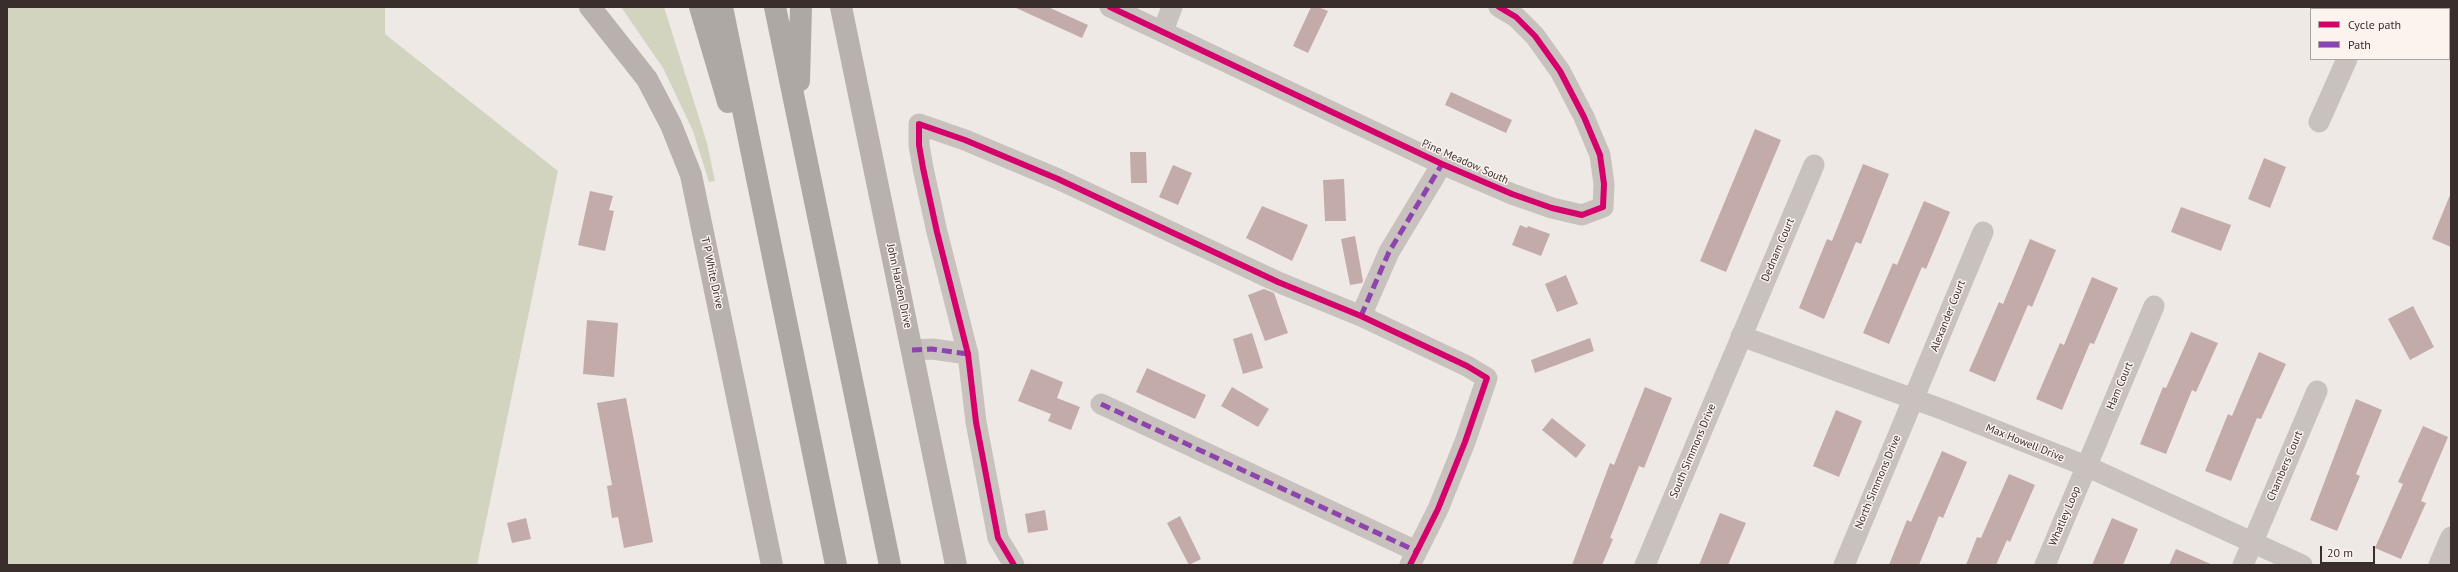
<!DOCTYPE html>
<html>
<head>
<meta charset="utf-8">
<style>
	body { margin:0 }
	#map { position:relative; width:2458px; height:572px; overflow:hidden; background:#efe9e6; font-family:"PT Sans",sans-serif }
	canvas { display:block }
	.frame { position:absolute; inset:0; border:8px solid #3a2e2c; pointer-events:none }
	.legend { position:absolute; left:2310px; top:8px; width:140px; height:52px; box-sizing:border-box; background:#faf3ee; border:1px solid #ada4a0; margin:0; padding:5px 7px; list-style:none; font-size:12px; color:#3a2e2c }
	.legend li { display:flex; align-items:center; gap:8px; height:20px }
	.legend b { width:20px; border:1px solid #ada4a0 }
	.scale { position:absolute; left:2320px; top:546px; width:55px; height:18px; box-sizing:border-box; border:2px solid #3a2e2c; border-top:0; padding-left:5px; font-size:12px; line-height:14px; white-space:nowrap; color:#3a2e2c; -webkit-text-stroke:3px #faf3ee; paint-order:stroke }
</style>
</head>
<body>
<div id="map">
<canvas width="2458" height="572"></canvas>
<div class="frame"></div>
<ul class="legend">
<li><b style="height:5px;background:#d6006c"></b>Cycle path</li>
<li><b style="height:5px;background:#8e44ad"></b>Path</li>
</ul>
<div class="scale">20 m</div>
</div>
<script>
const c = document.querySelector('canvas').getContext('2d');
c.lineJoin = 'round';
function fill(path, color) { c.fillStyle = color; c.fill(path, 'evenodd'); }
const shape = rows => new Path2D(rows.map(r => 'M' + r).join(''));
function trace(path, color, width, dash) { c.strokeStyle = color; c.lineWidth = width; c.lineCap = dash ? 'butt' : 'round'; c.setLineDash(dash || []); c.stroke(path); }
function label(font, color, halo, rows, align = 'center') {
  c.font = font + ' "PT Sans",sans-serif'; c.lineWidth = 3; c.setLineDash([]); c.textBaseline = 'middle'; c.strokeStyle = halo; c.fillStyle = color; for (const [text, x, y, turn = 0] of rows) {
    c.save(); c.translate(x, y); c.rotate((+turn || 0) * Math.PI / 180); c.textAlign = isNaN(turn) ? turn : align; if (halo) c.strokeText(text, 0, 0); c.fillText(text, 0, 0); c.restore();
  }
}
const green = shape([
	[7,7,385,7,385,34,558,171,477,565,7,565],
	[621,7,664,7,707,143,715,181,709,182,693,131,663,68]
]);
const building = shape([
	[1014,7,1048,7,1088,25,1082,38],
	[1311,7,1318,7,1328,11,1308,53,1293,46],
	[1451,92,1512,120,1506,133,1445,105],
	[1755,129,1781,140,1726,272,1700,261],
	[1130,152,1146,152,1147,183,1131,183],
	[2264,158,2286,167,2270,208,2248,199],
	[1863,164,1889,174,1861,244,1856,242,1824,319,1799,308,1827,239,1832,241],
	[1173,165,1192,173,1178,205,1159,197],
	[1344,179,1346,221,1325,221,1323,180],
	[590,191,613,196,609,210,614,211,605,251,578,245],
	[2450,195,2451,195,2451,247,2432,239],
	[1924,201,1950,212,1926,269,1922,267,1889,344,1863,333,1893,263,1897,265],
	[1262,206,1308,225,1292,261,1246,238],
	[2181,207,2231,225,2221,251,2171,232],
	[1520,225,1527,228,1528,226,1550,234,1541,256,1512,245],
	[1355,236,1363,281,1362,283,1350,285,1341,239],
	[2030,239,2056,250,2032,307,2028,305,1995,382,1969,371,1999,302,2003,304],
	[1566,275,1578,304,1557,312,1545,284],
	[2092,277,2118,288,2094,344,2090,343,2062,410,2036,399,2060,343,2064,345],
	[1264,289,1274,293,1288,333,1265,341,1248,295],
	[2413,306,2434,347,2410,360,2388,319],
	[587,320,618,323,614,377,583,374],
	[2191,332,2218,343,2196,392,2192,390,2166,454,2140,444,2163,387,2166,388],
	[1252,333,1263,368,1243,374,1233,339],
	[1590,338,1594,351,1535,373,1531,360],
	[2259,352,2286,364,2261,419,2257,418,2231,481,2205,471,2228,414,2232,416],
	[1147,368,1206,395,1195,419,1136,392],
	[1031,369,1063,382,1057,398,1080,407,1071,430,1048,421,1051,414,1018,401],
	[1232,387,1269,409,1258,427,1221,406],
	[1645,387,1672,398,1644,468,1639,466,1610,538,1613,539,1602,565,1572,565,1610,463,1614,465],
	[626,398,653,542,624,548,618,517,612,518,607,486,612,485,597,403],
	[2356,399,2382,410,2356,474,2360,476,2337,531,2310,520],
	[1836,410,1862,421,1839,477,1813,466],
	[1552,418,1586,445,1576,458,1542,430],
	[2423,426,2448,437,2421,501,2426,503,2401,559,2375,548,2403,484,2398,482],
	[1942,451,1967,462,1943,518,1939,516,1919,565,1889,565,1907,520,1911,522],
	[2009,474,2035,485,2010,542,2007,540,1996,565,1966,565,1977,537,1981,538],
	[1045,510,1048,530,1028,533,1025,514],
	[1720,513,1746,523,1728,565,1699,565],
	[1180,516,1201,559,1189,565,1167,523],
	[526,518,531,539,512,543,507,523],
	[2112,518,2138,529,2123,565,2092,565],
	[2176,549,2213,565,2169,565]
]);
const street = shape([
	[1110,7,1442,164,1512,194,1552,208,1582,215,1603,207,1604,184,1600,155,1584,117,1560,71,1535,36,1516,17,1499,7],
	[2369,9,2370,7],
	[1163,31,1172,7],
	[2319,122,2347,59],
	[1361,316,1389,252,1442,164],
	[1741,336,1944,410,2086,466,2302,565],
	[912,350,932,349,968,354],
	[1101,404,1416,551],
	[1014,565,998,538,976,422,968,354,937,232,923,168,919,145,919,124,965,140,1058,179,1278,282,1361,316,1467,366,1487,378,1465,442,1438,509,1410,565],
	[1645,565,1814,165],
	[1844,565,1983,232],
	[2045,565,2154,306],
	[2243,565,2317,391],
	[2439,565,2451,537]
]);
const secondary = shape([
	[590,7,647,79,671,125,691,175,772,565],
	[841,7,956,565]
]);
const highway = shape([
	[700,7,728,102],
	[722,7,836,565],
	[775,7,890,565],
	[799,81,801,7]
]);
const quiet = shape([
	[1361,316,1389,252,1442,164],
	[912,350,932,349,968,354],
	[1101,404,1416,551]
]);
const cycleway = shape([
	[1110,7,1442,164,1512,194,1552,208,1582,215,1603,207,1604,184,1600,155,1584,117,1560,71,1535,36,1516,17,1499,7],
	[1014,565,998,538,976,422,968,354,937,232,923,168,919,145,919,124,965,140,1058,179,1278,282,1361,316,1467,366,1487,378,1465,442,1438,509,1410,565]
]);
const streetNames = [
	["Pine Meadow South",1465,162,24],
	["Dednam Court",1778,250,-67],
	["T P White Drive",712,273,78],
	["John Harden Drive",899,286,78],
	["Alexander Court",1948,316,-68],
	["Ham Court",2120,386,-67],
	["Max Howell Drive",2025,443,22],
	["South Simmons Drive",1693,451,-67],
	["Chambers Court",2285,466,-67],
	["North Simmons Drive",1878,482,-67],
	["Whatley Loop",2065,516,-67]
];
fill(green, '#d3d4c0');
fill(building, '#c2aba8');
trace(street, '#c8c1be', 21);
trace(secondary, '#b9b1ae', 22);
trace(highway, '#aea8a5', 22);
trace(quiet, '#8e44ad', 5, [10, 5]);
trace(cycleway, '#d6006c', 6);
label('11px', '#3a2e2c', '#faf3ee', streetNames);
</script>
</body>
</html>
